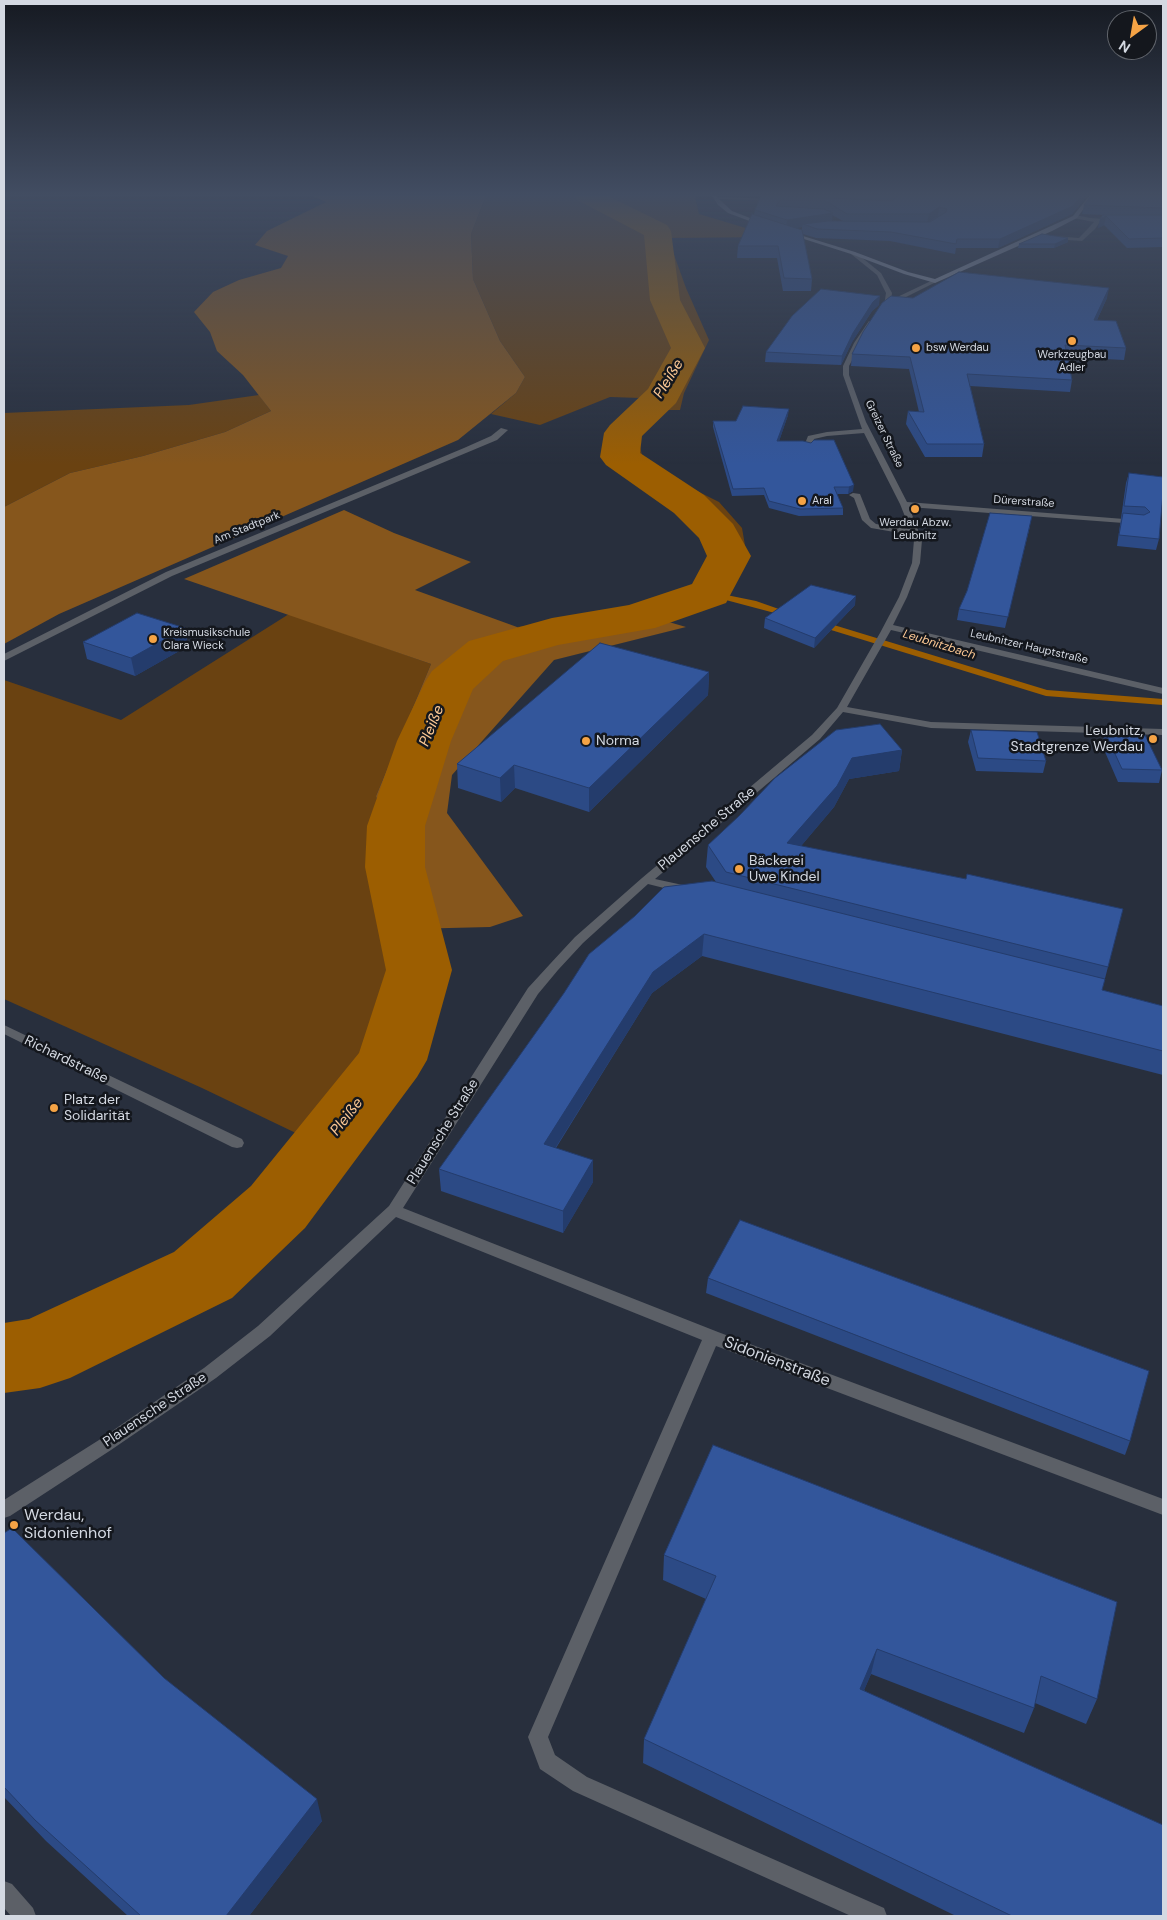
<!DOCTYPE html>
<html>
<head>
<meta charset="utf-8">
<style>
	body { margin:0 }
	#map { position:relative; width:1167px; height:1920px; overflow:hidden; background:#282f3d; font-family:"DM Sans",sans-serif }
	canvas { display:block }
	.frame { position:absolute; inset:0; border:5px solid #d4d9e2; pointer-events:none }
	.north { position:absolute; left:1107px; top:10px; width:50px; height:50px; box-sizing:border-box; background:#14171d; border:1px solid #61656c; border-radius:50%; rotate:212deg; font-size:14px; font-weight:700; line-height:20px; text-align:center; color:#d4d9e2 }
	.north::after { content:''; display:block; margin:auto; width:18px; height:22px; background:#f5a345; clip-path:polygon(50% 0,100% 100%,50% 72%,0 100%) }
</style>
</head>
<body>
<div id="map">
<canvas width="1167" height="1920"></canvas>
<div class="frame"></div>
<div class="north">N</div>
</div>
<script>
const c = document.querySelector('canvas').getContext('2d');
c.lineJoin = 'round';
function fill(path, color) { c.fillStyle = color; c.fill(path, 'evenodd'); }
const shape = rows => new Path2D(rows.map(r => 'M' + r).join(''));
function trace(path, color, width, dash) { c.strokeStyle = color; c.lineWidth = width; c.lineCap = dash ? 'butt' : 'round'; c.setLineDash(dash || []); c.stroke(path); }
function label(font, color, halo, rows, align = 'center') {
  c.font = font + ' "DM Sans",sans-serif'; c.lineWidth = 5; c.setLineDash([]); c.textBaseline = 'middle'; c.strokeStyle = halo; c.fillStyle = color; for (const [text, x, y, turn = 0] of rows) {
    c.save(); c.translate(x, y); c.rotate((+turn || 0) * Math.PI / 180); c.textAlign = isNaN(turn) ? turn : align; if (halo) c.strokeText(text, 0, 0); c.fillText(text, 0, 0); c.restore();
  }
}
const green = shape([
	[486,196,695,196,699,214,776,237,668,238,686,288,709,340,684,393,680,410,659,410,642,427,639,443,643,459,675,480,719,502,742,528,747,557,738,578,727,594,644,621,540,639,517,627,607,618,654,606,700,585,713,560,712,542,688,515,644,485,612,465,609,445,618,424,640,406,641,398,610,397,540,425,491,414,516,393,525,377,500,341,473,279,471,234],
	[259,395,271,411,225,432,143,456,70,473,4,507,4,413,189,405],
	[289,614,431,664,376,796,419,970,392,1060,325,1147,202,1088,4,999,4,680,121,720]
]);
const forest = shape([
	[312,196,486,196,471,234,473,279,500,341,525,377,516,393,458,440,59,614,4,644,4,507,70,473,143,456,225,432,271,411,243,375,217,351,210,332,194,312,213,292,239,280,281,268,288,256,255,245,267,231,326,202],
	[344,510,394,533,471,562,415,590,517,627,540,639,655,618,686,627,554,660,452,775,447,813,523,916,490,927,409,929,376,796,431,664,184,579]
]);
const stream = shape([
	[707,591,756,601,793,614,786,616,707,595,707,591],
	[818,622,824,622,1047,690,1163,699,1163,705,1046,696,818,626,818,622]
]);
const river = shape([
	[575,196,608,196,667,225,671,231,680,300,705,348,676,403,642,436,640,453,704,495,733,524,751,556,726,603,655,628,558,645,503,661,473,689,451,741,425,826,425,867,452,970,427,1060,417,1077,305,1228,232,1298,70,1378,40,1388,4,1393,4,1323,29,1319,174,1252,251,1186,359,1053,386,970,365,867,367,826,397,741,425,682,432,671,469,641,552,618,629,605,692,584,707,556,699,538,674,513,606,465,600,457,604,433,610,425,648,389,671,348,650,300,644,235,579,201,575,196]
]);
const minor = shape([
	[716,197,776,199,778,200,776,201,714,199,716,197],
	[1075,215,1091,218,1120,220,1100,222,1095,229,1082,241,1051,239,1053,236,1079,238,1094,222,1073,218,1075,215],
	[851,252,855,252,881,273,892,293,891,300,933,280,938,281,888,306,884,306,886,293,877,275,851,254,851,252],
	[869,321,872,323,849,366,849,375,866,422,907,502,1137,520,1141,522,1137,524,909,507,922,540,920,563,907,597,893,625,1163,688,1163,694,891,630,847,707,931,722,1163,729,1163,735,931,728,843,712,820,739,655,879,692,887,694,890,692,893,688,894,648,884,583,943,558,970,538,994,403,1208,718,1332,1163,1499,1163,1515,716,1346,548,1737,555,1755,587,1777,884,1908,887,1916,851,1916,573,1791,540,1769,528,1737,702,1340,396,1217,270,1336,216,1378,111,1450,10,1516,4,1518,4,1500,99,1440,204,1368,258,1326,389,1206,528,988,550,964,575,937,642,878,812,735,837,708,880,633,899,597,912,563,914,540,912,535,871,528,862,520,854,498,849,495,853,493,860,494,870,519,876,524,910,529,900,504,864,433,827,436,814,439,811,448,804,446,808,436,827,432,862,429,843,375,843,366,854,343,869,321],
	[501,428,508,430,497,440,172,576,4,661,4,654,166,572,464,448,491,436,501,428],
	[4,1025,242,1139,244,1143,242,1147,237,1148,232,1147,4,1034,4,1025],
	[4,1881,12,1884,33,1908,36,1916,11,1916,4,1908,4,1881]
]);
const major = shape([
	[712,196,716,196,732,211,768,225,763,226,728,213,718,205,712,196],
	[1089,196,1093,196,1077,218,1052,231,935,283,904,274,851,254,785,233,790,232,855,252,908,272,935,279,1073,216,1089,196]
]);
const wall = shape([
	[761,196,1087,196,1072,214,998,248,956,248,955,254,890,241,816,238,803,234,812,279,811,291,783,291,777,258,737,258,738,246,754,215,755,210],
	[832,215,843,221,832,221],
	[802,227,802,231,795,228],
	[1163,196,1163,247,1127,248,1104,225,1098,228,1100,219,1103,215,1082,214,1084,205],
	[1068,238,1068,242,1054,248,1018,248,1019,244],
	[913,298,1107,298,1097,320,1126,348,1124,360,1068,357,1072,380,1070,392,970,386,984,444,982,457,925,457,906,424,908,411,919,412,909,369,851,366,852,354],
	[879,305,872,311,852,342,841,365,765,362,766,352],
	[788,415,779,441,803,441,853,491,848,494,837,494,843,508,843,515,799,516,769,508,764,495,732,496,713,427,713,421,736,421],
	[1129,473,1163,477,1159,539,1156,550,1117,546,1126,483],
	[1030,526,1005,628,957,620,959,609],
	[1163,552,1163,569,1162,559],
	[855,605,814,648,764,628,765,618],
	[185,628,188,646,135,676,87,659,83,642],
	[709,672,708,695,589,812,515,788,501,802,458,788,457,764],
	[971,730,1046,761,1043,773,976,771,968,742],
	[1105,732,1162,770,1159,783,1118,782,1102,745],
	[902,750,899,771,849,779,834,807,801,846,966,879,1123,909,1102,990,1163,1006,1163,1075,702,956,652,993,556,1148,593,1182,563,1233,441,1191,439,1169,716,882,706,867,708,845],
	[708,1278,1130,1441,1125,1455,706,1293],
	[713,1445,1097,1699,1086,1724,1035,1703,1034,1708,1024,1733,871,1674,864,1690,1163,1916,956,1916,643,1763,644,1739,706,1599,663,1580,664,1555],
	[4,1533,322,1821,249,1916,128,1916,46,1841,4,1797]
]);
const shadedWall = shape([
	[1081,196,1087,196,1072,214,998,248,1000,239],
	[939,207,938,216,927,223,929,214],
	[833,213,832,222,803,224,802,227,786,229,787,220],
	[1106,216,1104,225,1098,228,1100,219],
	[1068,238,1068,242,1054,248,1055,244],
	[1109,288,1107,298,1092,331,1094,320],
	[880,296,879,305,872,311,852,342,841,365,842,356,853,333,873,302],
	[789,409,788,415,777,447,777,441],
	[854,485,853,491,848,494,849,487],
	[856,596,855,605,814,648,815,638],
	[185,628,188,646,135,676,131,658],
	[709,672,708,695,589,812,589,788],
	[902,750,899,771,849,779,834,807,785,865,787,843,852,758],
	[514,765,515,788,501,802,500,778],
	[704,934,702,956,652,993,544,1166,544,1144,653,972],
	[593,1160,593,1182,563,1233,563,1211],
	[877,1649,871,1674,854,1714,860,1689],
	[317,1799,322,1821,249,1916,226,1916]
]);
const building = shape([
	[761,196,788,196,892,201,897,197,896,196,1081,196,1073,206,1000,239,957,239,956,244,891,232,817,229,803,224,828,221,930,222,946,212,947,209,939,207,929,214,847,214,826,201,780,200,776,206,824,209,833,213,787,220,755,210,761,196],
	[1091,196,1163,196,1163,208,1084,205,1091,196],
	[752,214,802,230,812,279,784,278,778,246,738,246,752,214],
	[1103,215,1163,215,1163,238,1129,239,1106,216,1100,219,1103,215],
	[1042,234,1068,238,1055,244,1019,244,1042,234],
	[959,272,1109,288,1094,320,1116,321,1126,348,1065,345,1072,380,967,374,984,444,927,444,908,411,924,412,910,357,852,354,863,332,882,303,891,296,913,298,959,272],
	[821,289,880,296,873,302,853,333,842,356,766,352,792,316,821,289],
	[743,406,789,409,777,441,803,441,811,443,814,440,834,440,854,485,849,487,834,487,843,508,800,509,769,501,764,488,733,489,713,421,736,421,743,406],
	[1129,473,1163,477,1163,493,1159,539,1119,535,1123,513,1144,515,1150,512,1145,507,1124,506,1129,473],
	[990,513,1032,516,1008,617,959,609,967,591,990,513],
	[811,585,856,596,815,638,765,618,811,585],
	[137,613,185,628,131,658,83,642,137,613],
	[600,643,709,672,589,788,514,765,500,778,457,764,600,643],
	[880,724,902,750,852,758,837,786,787,843,966,879,967,874,1123,909,1108,967,726,872,708,845,739,816,775,778,836,730,880,724],
	[971,730,1037,732,1046,761,978,758,971,730],
	[1105,732,1144,733,1162,770,1122,769,1105,732],
	[712,881,1105,979,1102,990,1163,1006,1163,1051,704,934,653,972,544,1144,593,1160,563,1211,439,1169,564,993,589,954,635,916,664,887,712,881],
	[740,1220,1149,1371,1130,1441,708,1278,740,1220],
	[713,1445,1117,1602,1097,1699,1041,1676,1034,1708,877,1649,860,1689,1163,1825,1163,1916,1012,1916,644,1739,716,1576,664,1555,713,1445],
	[12,1528,164,1678,317,1799,226,1916,141,1916,35,1820,4,1787,4,1533,12,1528]
]);
const markers = [
	[1072,341,5,"#f5a345"],
	[916,348,5,"#f5a345"],
	[802,501,5,"#f5a345"],
	[915,509,5,"#f5a345"],
	[153,639,5,"#f5a345"],
	[1153,739,5,"#f5a345"],
	[586,741,5,"#f5a345"],
	[739,869,5,"#f5a345"],
	[54,1108,5,"#f5a345"],
	[14,1525,5,"#f5a345"]
];
const farPoinames = [
	["bsw Werdau",926,348],
	["Werkzeugbau",1072,355,"center"],
	["Adler",1072,368,"center"],
	["Aral",812,501],
	["Werdau Abzw.",915,523,"center"],
	["Leubnitz",915,536,"center"],
	["Kreismusikschule",163,633],
	["Clara Wieck",163,646]
];
const farStreetnames = [
	["Greizer Straße",884,434,64],
	["Dürerstraße",1024,502,4],
	["Am Stadtpark",247,528,-22],
	["Leubnitzer Hauptstraße",1029,647,13]
];
const farWaternames = [
	["Leubnitzbach",939,645,17]
];
const poiNames = [
	["Leubnitz,",1143,731,"right"],
	["Stadtgrenze Werdau",1143,747,"right"],
	["Norma",596,741],
	["Bäckerei",749,861],
	["Uwe Kindel",749,877],
	["Platz der",64,1100],
	["Solidarität",64,1116]
];
const streetNames = [
	["Plauensche Straße",707,829,-40],
	["Richardstraße",66,1060,26],
	["Plauensche Straße",443,1132,-58],
	["Plauensche Straße",155,1410,-34]
];
const waterNames = [
	["Pleiße",669,379,-58],
	["Pleiße",432,726,-68],
	["Pleiße",347,1117,-52]
];
const nearStreetnames = [
	["Sidonienstraße",777,1362,21]
];
const nearPoinames = [
	["Werdau,",24,1516],
	["Sidonienhof",24,1534]
];
fill(green, '#6a4211');
fill(forest, '#86561c');
fill(stream, '#9c5e01');
fill(river, '#9c5e01');
fill(minor, '#5c6067');
fill(major, '#888f9e');
fill(wall, '#2c4a85');
fill(shadedWall, '#243c6c');
fill(building, '#33569b');
trace(building, '#243c6c', 1);
const sky = c.createLinearGradient(0, 0, 0, 465);
sky.addColorStop(0, '#161a22');
sky.addColorStop(0.42, '#424d62');
sky.addColorStop(1, '#424d6200');
c.fillStyle = sky;
c.fillRect(0, 0, 1167, 465);
for (const [x, y, r, color] of markers) { const dot = new Path2D(); dot.arc(x, y, r, 0, 2 * Math.PI); c.fillStyle = color; c.fill(dot); trace(dot, '#14171d', 2); }
label('11px', '#d4d9e2', '#14171d', farPoinames, 'left');
label('11px', '#d4d9e2', '#14171d', farStreetnames);
label('italic 12px', '#fcc894', '#14171d', farWaternames);
label('14px', '#d4d9e2', '#14171d', poiNames, 'left');
label('14px', '#d4d9e2', '#14171d', streetNames);
label('italic 15px', '#fcc894', '#14171d', waterNames);
label('16px', '#d4d9e2', '#14171d', nearStreetnames);
label('16px', '#d4d9e2', '#14171d', nearPoinames, 'left');
</script>
</body>
</html>
